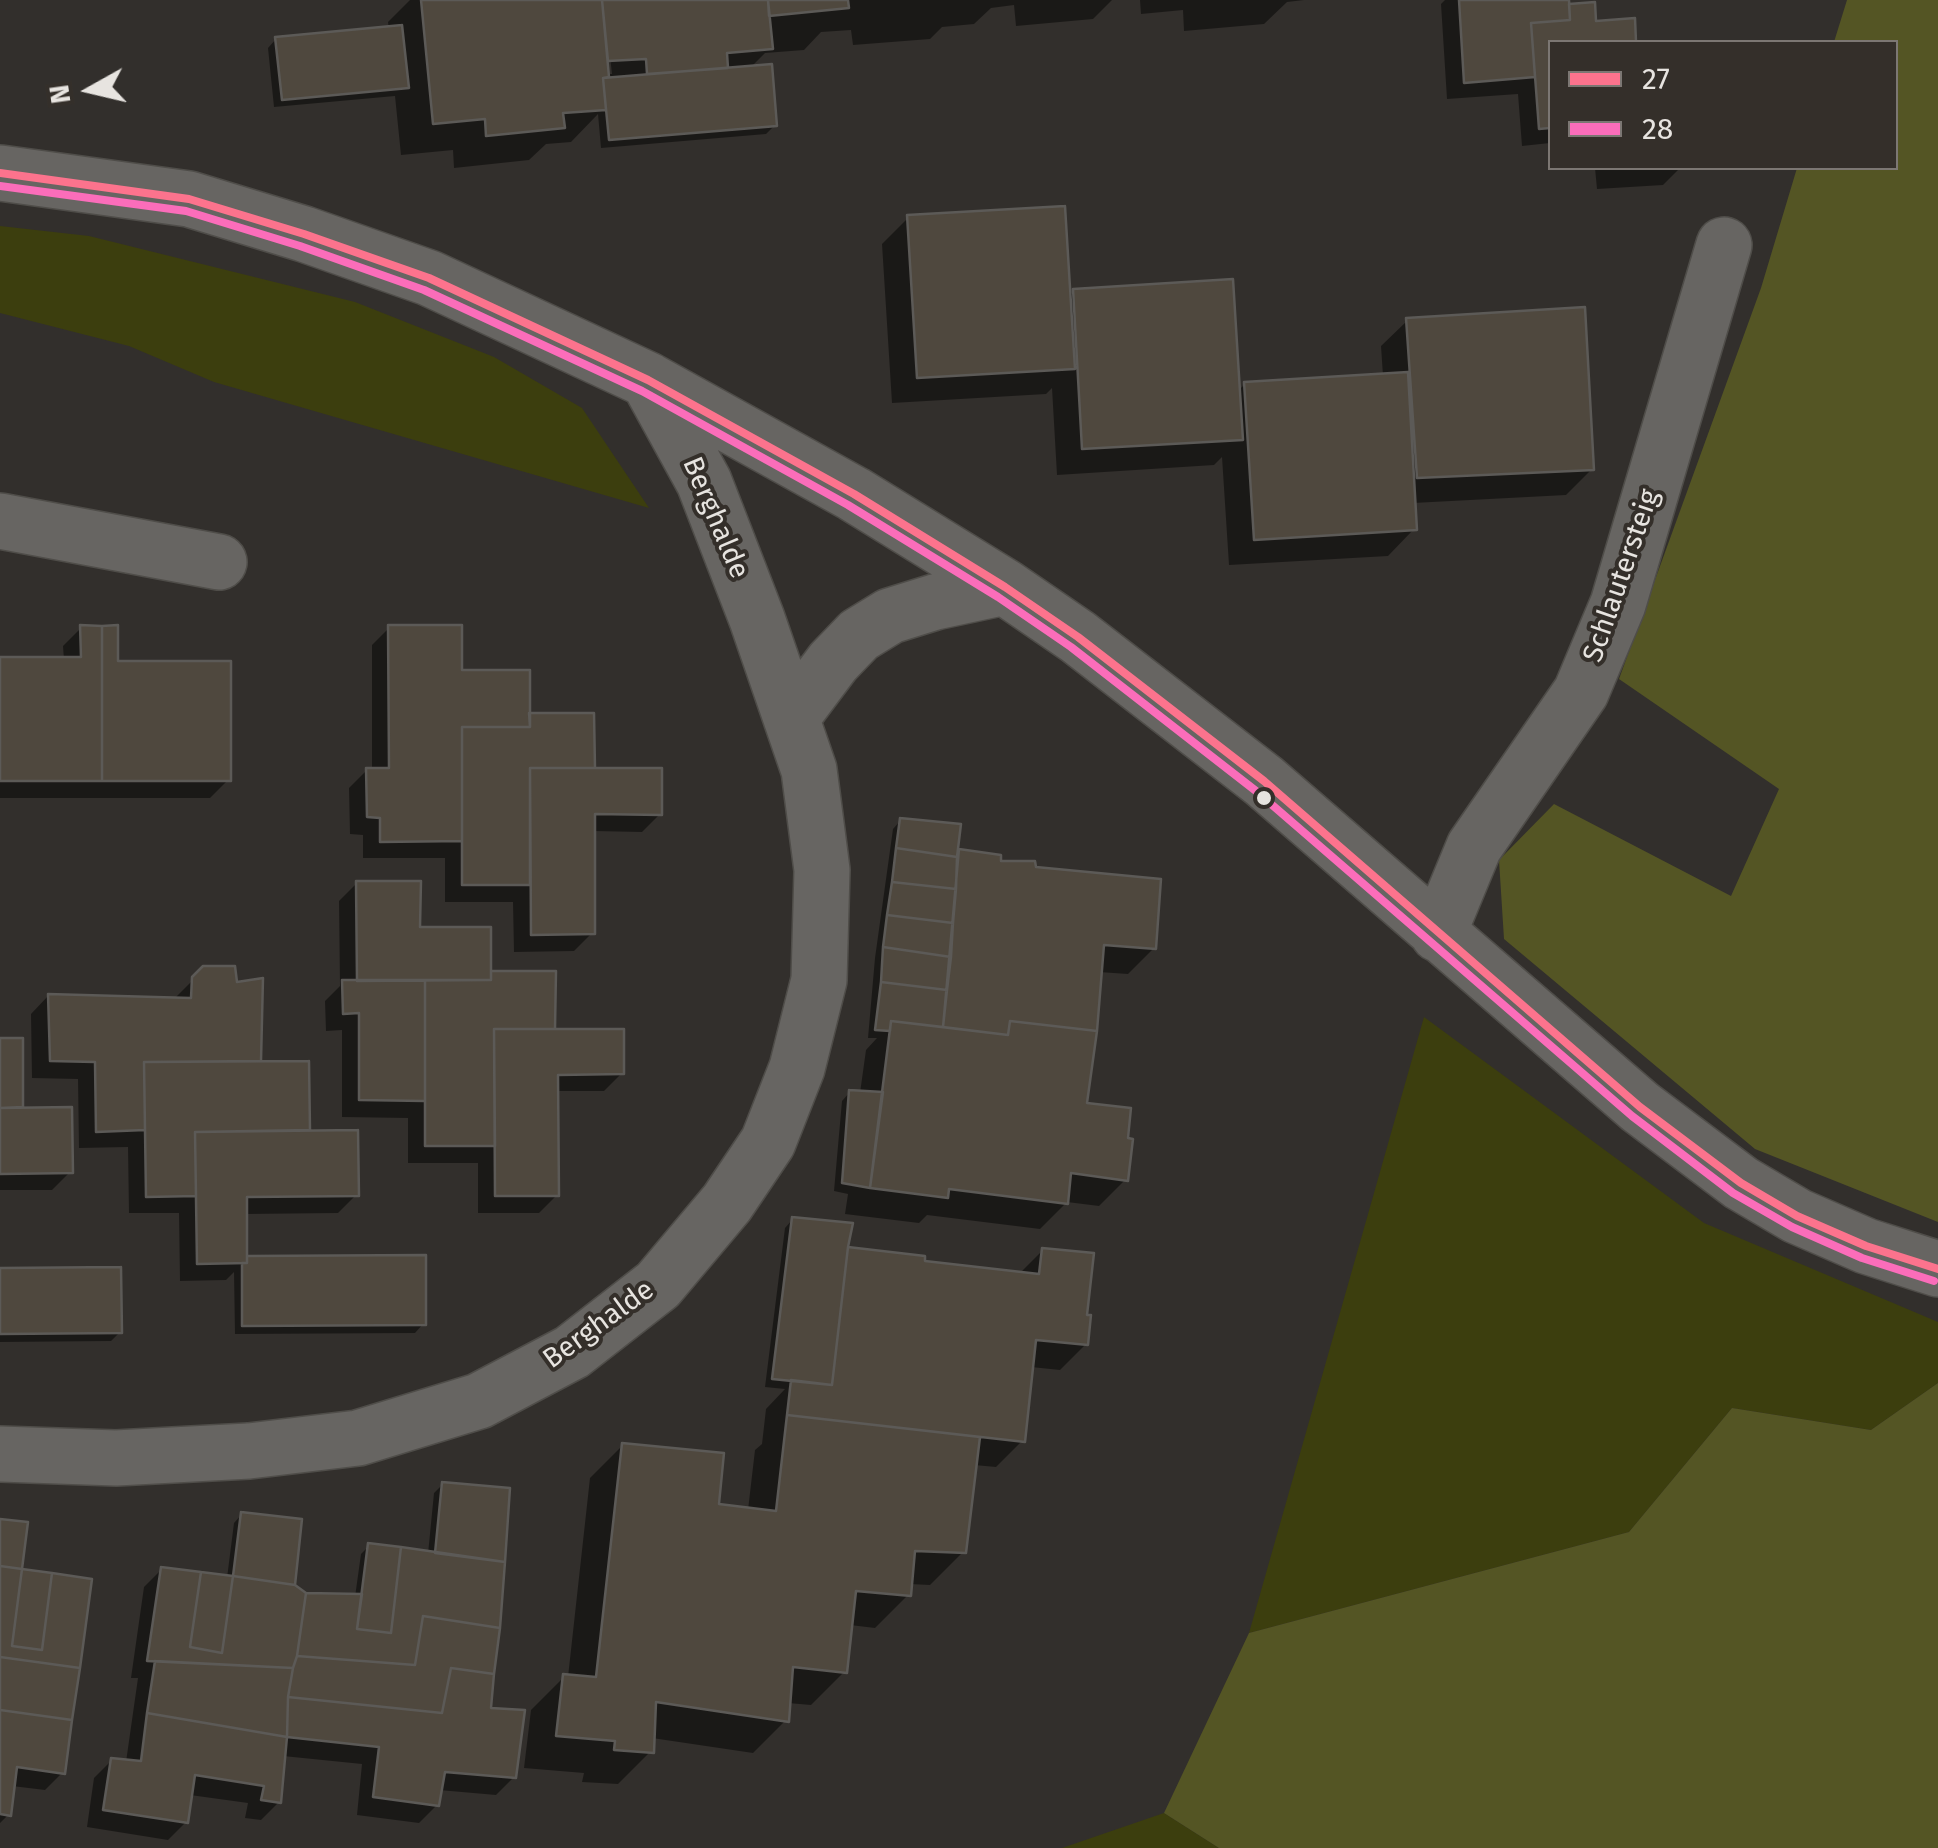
<!DOCTYPE html>
<html>
<head>
<meta charset="utf-8">
<style>
	body { margin:0 }
	#map { position:relative; width:1938px; height:1848px; overflow:hidden; background:#322f2c; font-family:"Fira Sans",sans-serif }
	canvas { display:block }
	.legend { position:absolute; left:1548px; top:40px; width:350px; height:130px; box-sizing:border-box; background:#342f2a; border:2px solid #7c7773; margin:0; padding:12px 18px; list-style:none; font-size:30px; color:#e7e4e0 }
	.legend li { display:flex; align-items:center; gap:20px; height:50px }
	.legend b { width:50px; border:2px solid #7c7773 }
	.north { position:absolute; left:40px; top:40px; width:100px; height:100px; -webkit-text-stroke:8px #342f2a; paint-order:stroke; rotate:262deg; font-size:28px; font-weight:700; line-height:40px; text-align:center; color:#e7e4e0 }
	.north::after { content:''; display:block; margin:auto; width:35px; height:45px; background:#e7e4e0; clip-path:polygon(50% 0,100% 100%,50% 72%,0 100%) }
</style>
</head>
<body>
<div id="map">
<canvas width="1938" height="1848"></canvas>
<ul class="legend">
<li><b style="height:12px;background:#fc738d"></b>27</li>
<li><b style="height:12px;background:#fb6dba"></b>28</li>
</ul>
<div class="north">N</div>
</div>
<script>
const c = document.querySelector('canvas').getContext('2d');
c.lineJoin = 'round';
function fill(path, color) { c.fillStyle = color; c.fill(path, 'evenodd'); }
const shape = rows => new Path2D(rows.map(r => 'M' + r).join(''));
function trace(path, color, width, dash) { c.strokeStyle = color; c.lineWidth = width; c.lineCap = dash ? 'butt' : 'round'; c.setLineDash(dash || []); c.stroke(path); }
function label(font, color, halo, rows, align = 'center') {
  c.font = font + ' "Fira Sans",sans-serif'; c.lineWidth = 8; c.setLineDash([]); c.textBaseline = 'middle'; c.strokeStyle = halo; c.fillStyle = color; for (const [text, x, y, turn = 0] of rows) {
    c.save(); c.translate(x, y); c.rotate((+turn || 0) * Math.PI / 180); c.textAlign = isNaN(turn) ? turn : align; if (halo) c.strokeText(text, 0, 0); c.fillText(text, 0, 0); c.restore();
  }
}
const green = shape([
	[0,226,89,236,355,302,494,357,582,408,649,508,214,382,129,346,0,313],
	[1424,1017,1704,1223,1938,1322,1938,1383,1871,1430,1732,1408,1629,1532,1249,1633],
	[1164,1813,1219,1848,1062,1848]
]);
const forest = shape([
	[1847,0,1938,0,1938,1222,1755,1149,1504,939,1499,860,1554,804,1731,896,1779,789,1619,679,1761,288,1797,168,1896,168,1896,42,1834,42],
	[1938,1383,1938,1848,1219,1848,1164,1813,1249,1633,1629,1532,1732,1408,1871,1430]
]);
const shadow = shape([
	[410,0,1112,0,1093,19,1016,26,1014,5,991,8,974,24,942,27,930,39,853,45,851,30,821,32,804,50,765,53,750,68,775,125,766,134,601,148,598,114,571,142,546,144,529,160,454,168,453,150,401,155,395,96,274,107,268,48,276,39,389,29,388,22],
	[602,21,606,21,612,74,607,74],
	[1140,0,1304,0,1287,2,1264,24,1184,31,1183,10,1141,14],
	[1445,0,1567,0,1567,7,1594,24,1633,20,1634,42,1550,42,1550,143,1522,146,1518,94,1447,99,1441,4],
	[1595,168,1680,168,1663,185,1597,189],
	[908,218,1068,297,1074,291,1237,392,1245,384,1383,376,1381,346,1408,320,1592,469,1566,495,1413,503,1414,529,1388,556,1229,565,1222,457,1214,465,1057,475,1052,388,1046,394,892,403,882,244],
	[390,627,527,716,592,771,660,814,642,832,593,831,592,933,574,951,514,952,513,902,445,902,445,858,363,858,363,835,350,834,349,788,367,770,372,770,372,645],
	[81,628,228,780,210,798,0,798,0,660,64,660,63,646],
	[901,820,956,851,998,857,998,863,1034,869,1154,948,1128,974,1099,972,1084,1105,1125,1180,1099,1206,1067,1202,1040,1229,927,1215,919,1223,845,1214,848,1194,834,1191,842,1101,850,1092,860,1093,866,1050,877,1038,868,1038,875,958,893,829],
	[357,883,417,930,489,974,553,1031,622,1073,604,1091,556,1091,557,1195,539,1213,478,1213,478,1163,408,1163,408,1118,342,1117,342,1030,326,1031,325,1001,340,986,339,901],
	[204,969,235,984,261,981,259,1064,307,1063,308,1133,356,1195,338,1213,245,1214,244,1262,423,1324,415,1333,235,1334,234,1272,226,1280,180,1281,179,1213,129,1213,128,1147,79,1148,78,1079,32,1078,31,1014,48,996,175,998],
	[21,1040,21,1110,70,1172,52,1190,0,1190,0,1041],
	[793,1219,845,1249,922,1263,1019,1274,1042,1251,1084,1318,1086,1344,1060,1370,1031,1367,1022,1441,996,1467,974,1465,963,1552,930,1585,909,1584,908,1595,875,1628,850,1625,844,1672,811,1705,788,1703,786,1720,753,1753,652,1738,651,1751,618,1784,582,1782,584,1773,524,1768,531,1710,564,1677,568,1677,590,1478,623,1445,716,1506,748,1510,755,1450,762,1444,766,1409,785,1389,765,1387,785,1228],
	[0,1270,120,1332,111,1341,0,1342],
	[443,1484,488,1710,514,1777,496,1795,439,1790,437,1805,419,1823,357,1815,362,1764,283,1756,279,1802,261,1820,245,1818,248,1803,190,1795,186,1822,168,1840,87,1827,94,1778,112,1760,126,1762,138,1678,131,1678,144,1587,162,1569,227,1578,234,1523,242,1514,292,1586,305,1595,355,1597,361,1554,369,1546,428,1554,434,1493],
	[0,1521,19,1571,63,1772,45,1790,12,1786,9,1814,0,1823]
]);
const building = shape([
	[421,0,602,0,609,77,603,78,606,110,563,113,565,128,486,136,485,119,433,124,421,0],
	[602,0,768,0,773,49,727,53,728,68,647,74,646,59,608,61,602,0],
	[768,0,848,0,849,8,769,16,768,0],
	[1459,0,1569,0,1570,20,1531,23,1535,77,1464,83,1459,0],
	[1595,2,1596,21,1635,18,1636,42,1550,42,1550,128,1539,129,1531,23,1570,20,1569,4,1595,2],
	[402,25,409,88,282,100,275,37,402,25],
	[772,64,777,126,609,140,603,78,772,64],
	[1065,206,1075,369,917,378,907,215,1065,206],
	[1233,279,1243,440,1082,449,1073,289,1233,279],
	[1585,307,1594,470,1417,478,1406,318,1585,307],
	[1408,372,1417,530,1254,540,1244,382,1408,372],
	[80,625,102,626,102,781,0,781,0,657,81,657,80,625],
	[118,625,118,661,231,661,231,781,102,781,102,626,118,625],
	[388,625,462,625,462,670,530,670,530,727,462,727,462,841,380,842,380,818,367,817,366,768,389,768,388,625],
	[529,713,594,713,595,768,530,768,530,885,462,885,462,727,530,727,529,713],
	[530,768,662,768,662,815,595,814,595,934,531,935,530,768],
	[900,818,961,824,957,857,896,848,900,818],
	[896,848,957,857,956,889,892,882,896,848],
	[959,849,1001,855,1001,861,1035,861,1036,867,1161,879,1156,949,1104,945,1097,1031,1010,1021,1008,1035,943,1027,959,849],
	[356,881,421,881,420,927,491,927,491,980,357,981,356,881],
	[892,882,956,889,953,923,887,915,892,882],
	[887,915,953,923,951,957,883,947,887,915],
	[883,947,951,957,947,990,881,982,883,947],
	[203,966,235,966,237,982,263,978,261,1061,144,1062,145,1130,96,1132,95,1062,50,1061,48,994,191,998,192,977,203,966],
	[491,971,556,971,555,1029,494,1029,495,1146,425,1146,425,980,491,980,491,971],
	[342,980,425,980,425,1101,359,1100,359,1013,343,1014,342,980],
	[881,982,947,990,943,1027,891,1021,890,1031,875,1030,881,982],
	[891,1021,1008,1035,1010,1021,1097,1031,1087,1103,1131,1108,1128,1138,1133,1139,1128,1181,1071,1173,1068,1204,949,1189,948,1198,870,1188,891,1021],
	[494,1029,624,1029,624,1074,558,1075,559,1196,495,1196,494,1029],
	[0,1038,23,1038,23,1107,0,1108,0,1038],
	[309,1061,310,1130,195,1132,196,1196,146,1197,144,1062,309,1061],
	[849,1090,883,1092,870,1188,842,1183,849,1090],
	[72,1107,73,1173,0,1174,0,1108,72,1107],
	[358,1130,359,1196,247,1197,247,1263,197,1264,195,1132,358,1130],
	[792,1217,853,1223,848,1247,832,1385,772,1379,792,1217],
	[848,1247,925,1256,925,1261,1039,1274,1042,1248,1094,1253,1087,1315,1091,1315,1088,1345,1036,1340,1025,1442,787,1415,791,1380,832,1385,848,1247],
	[426,1255,426,1325,242,1326,242,1263,247,1263,247,1256,426,1255],
	[121,1267,122,1333,0,1334,0,1268,121,1267],
	[787,1415,980,1437,966,1553,915,1551,911,1596,856,1591,847,1673,793,1667,789,1722,656,1702,654,1753,614,1750,615,1741,556,1736,563,1674,596,1677,622,1443,724,1453,719,1504,776,1511,787,1415],
	[442,1482,510,1488,505,1562,435,1553,442,1482],
	[241,1512,302,1519,295,1585,233,1576,241,1512],
	[0,1519,28,1522,22,1569,0,1566,0,1519],
	[368,1543,401,1547,391,1633,357,1629,368,1543],
	[401,1547,505,1562,500,1628,423,1616,415,1665,297,1656,306,1593,362,1594,357,1629,391,1633,401,1547],
	[0,1566,22,1569,12,1646,42,1650,52,1573,92,1579,80,1668,0,1657,0,1566],
	[161,1567,201,1572,190,1647,222,1653,233,1576,295,1585,306,1593,297,1656,293,1668,147,1661,161,1567],
	[22,1569,52,1573,42,1650,12,1646,22,1569],
	[201,1572,233,1576,222,1653,190,1647,201,1572],
	[423,1616,500,1628,494,1674,451,1668,442,1713,288,1697,293,1668,297,1656,415,1665,423,1616],
	[0,1657,80,1668,72,1720,0,1710,0,1657],
	[155,1661,293,1668,288,1697,287,1737,147,1713,155,1661],
	[451,1668,494,1674,491,1708,525,1710,516,1778,445,1772,439,1806,373,1797,379,1747,287,1737,288,1697,442,1713,451,1668],
	[0,1710,72,1720,65,1774,17,1767,11,1816,0,1814,0,1710],
	[147,1713,287,1737,281,1803,261,1800,264,1786,195,1775,188,1823,103,1810,111,1758,141,1761,147,1713]
]);
const minor = shape([
	[0,173,189,199,304,234,429,278,648,380,854,494,1005,587,1078,637,1264,781,1640,1107,1741,1183,1797,1216,1866,1246,1938,1269],
	[0,521,219,562],
	[791,718,833,662,859,635,890,616,935,602,1005,587],
	[1438,934,1474,847,1581,692,1618,604,1724,245],
	[0,1454,116,1458,249,1451,358,1438,479,1401,572,1352,658,1285,727,1203,768,1142,797,1068,819,980,822,870,809,770,757,619,704,482,648,380]
]);
const bus1 = shape([
	[0,173,189,199,304,234,429,278,648,380,854,494,1005,587,1078,637,1264,781,1640,1107,1741,1183,1797,1216,1866,1246,1938,1269]
]);
const bus2 = shape([
	[0,186,186,211,300,246,424,290,642,391,848,505,998,597,1071,647,1256,791,1632,1116,1733,1193,1792,1227,1862,1258,1934,1281]
]);
const markers = [
	[1264,798,9,"#e7e4e0"]
];
const streetNames = [
	["Berghalde",715,518,67],
	["Schlautersteig",1622,576,-71],
	["Berghalde",599,1325,-36]
];
fill(green, '#3c3e0e');
fill(forest, '#545524');
fill(shadow, '#0007');
fill(building, '#4f483e');
trace(building, '#5c5a57', 2.5);
trace(minor, '#4f4d49', 58);
trace(minor, '#676562', 55);
trace(bus1, '#fc738d', 8);
trace(bus2, '#fb6dba', 8);
for (const [x, y, r, color] of markers) { const dot = new Path2D(); dot.arc(x, y, r, 0, 2 * Math.PI); c.fillStyle = color; c.fill(dot); trace(dot, '#342f2a', 4); }
label('28px', '#e7e4e0', '#342f2a', streetNames);
</script>
</body>
</html>
